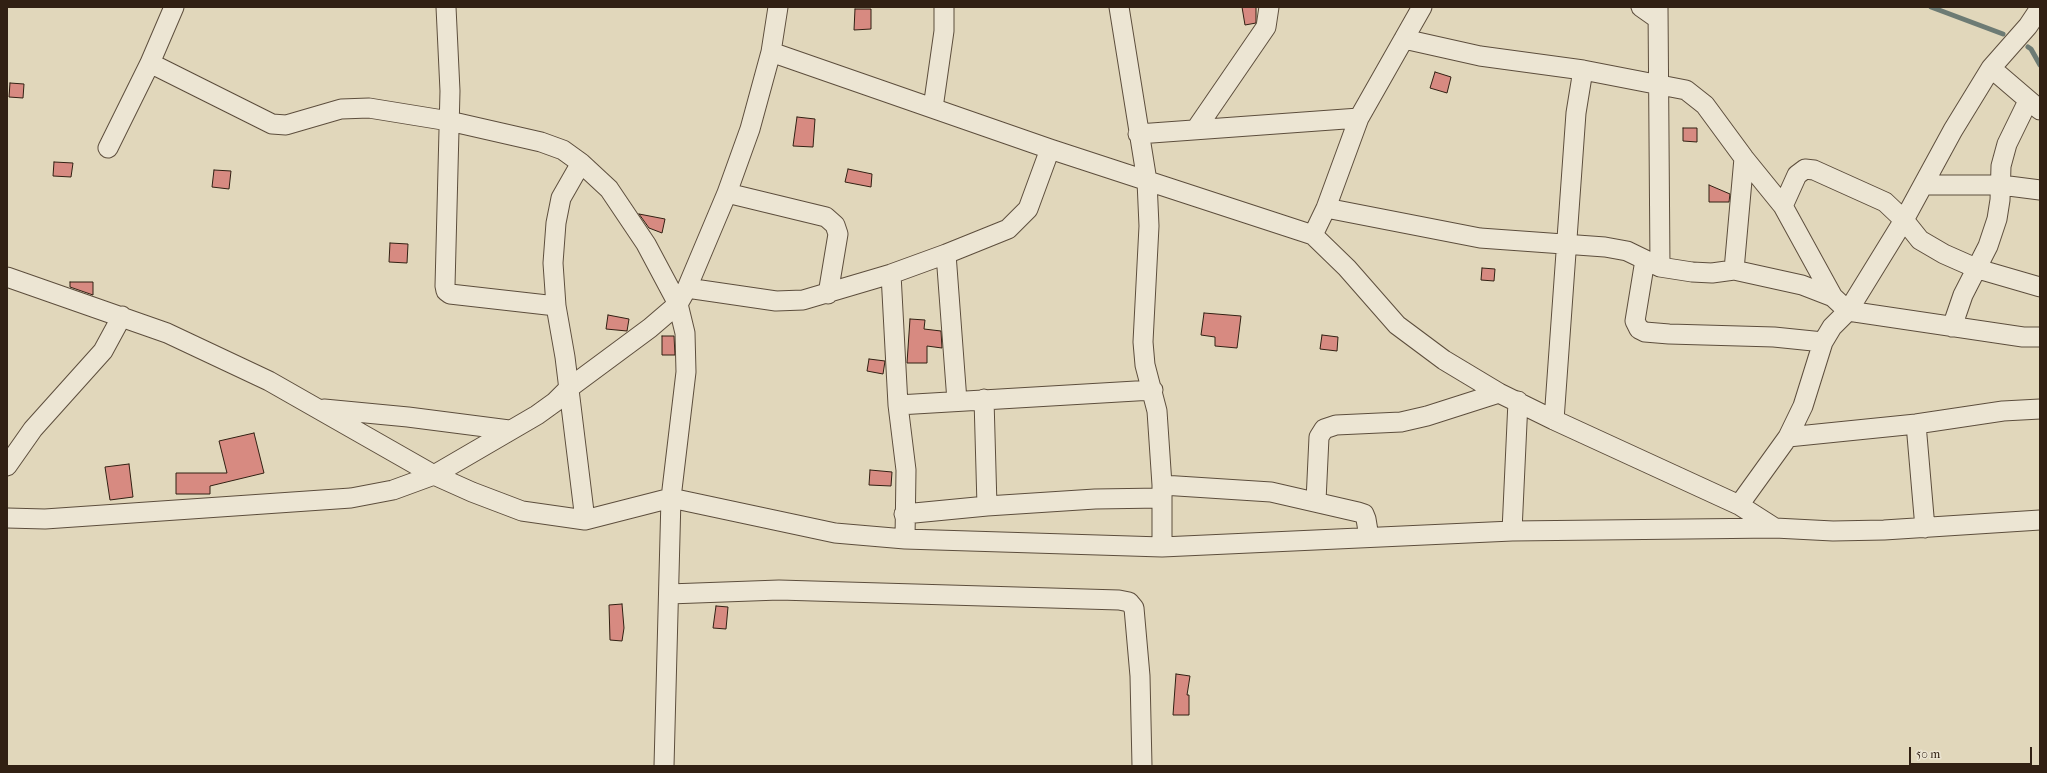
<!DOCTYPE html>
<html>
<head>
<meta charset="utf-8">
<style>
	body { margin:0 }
	#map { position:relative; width:2047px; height:773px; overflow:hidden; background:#e1d7bb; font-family:"IM FELL French Canon",serif }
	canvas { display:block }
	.frame { position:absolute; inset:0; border:8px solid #312013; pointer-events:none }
	.scale { position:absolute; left:1909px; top:747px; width:123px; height:18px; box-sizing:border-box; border:2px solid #312013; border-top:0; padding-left:5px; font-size:12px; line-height:14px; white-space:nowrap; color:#312013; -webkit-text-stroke:3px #ece5d3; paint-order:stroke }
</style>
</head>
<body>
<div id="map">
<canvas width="2047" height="773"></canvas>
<div class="frame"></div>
<div class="scale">50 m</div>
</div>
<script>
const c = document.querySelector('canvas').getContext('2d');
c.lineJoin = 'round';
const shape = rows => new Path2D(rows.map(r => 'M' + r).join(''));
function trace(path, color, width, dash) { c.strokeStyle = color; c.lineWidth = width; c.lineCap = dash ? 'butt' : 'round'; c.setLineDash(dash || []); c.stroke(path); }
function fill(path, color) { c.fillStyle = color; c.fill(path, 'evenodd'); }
const stream = shape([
	[1931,7,2003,34],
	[2028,47,2031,49,2040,65]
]);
const building = shape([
	[1242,7,1256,7,1256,23,1245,25,1242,7],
	[855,9,871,9,871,29,854,30,855,9],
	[1435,72,1451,77,1447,93,1430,88,1435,72],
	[10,83,24,84,23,98,9,97,10,83],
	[797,117,815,119,813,147,793,146,797,117],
	[1683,128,1697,128,1697,142,1683,141,1683,128],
	[54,162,73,163,71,177,53,176,54,162],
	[848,169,872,174,871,187,845,182,848,169],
	[214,170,231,171,229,189,212,187,214,170],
	[1709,185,1730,194,1729,202,1709,202,1709,185],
	[639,214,665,219,662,233,649,228,639,214],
	[390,243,408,244,407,263,389,262,390,243],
	[1482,268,1495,269,1494,281,1481,280,1482,268],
	[70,282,93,282,93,295,70,287,70,282],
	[1204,313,1241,316,1237,348,1215,346,1215,337,1201,335,1204,313],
	[608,315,629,319,627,331,606,329,608,315],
	[910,319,925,320,924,329,941,331,942,348,927,346,927,363,907,363,910,319],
	[1322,335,1338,337,1337,351,1320,349,1322,335],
	[662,336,674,336,675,355,662,355,662,336],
	[869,359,885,361,883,374,867,371,869,359],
	[254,433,264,473,210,486,210,494,176,494,176,473,227,473,219,441,254,433],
	[129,464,133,497,110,500,105,467,129,464],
	[870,470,892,472,891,486,869,485,870,470],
	[622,604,624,628,622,641,610,640,609,605,622,604],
	[716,606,728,607,726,629,713,628,716,606],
	[1176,674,1190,676,1187,695,1189,695,1189,715,1173,715,1176,674]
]);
const minor = shape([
	[446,7,450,91,445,286,446,291,450,294,556,306],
	[1119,7,1147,181,1149,226,1143,342,1145,365,1157,411,1162,485,1162,547],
	[1641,7,1658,19],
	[1658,7,1660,267],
	[1404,39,1480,56,1583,70,1686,90,1705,105,1744,158,1783,206,1833,297],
	[771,52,1050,149,1313,235,1347,268,1397,325,1444,360,1499,393,1554,420,1739,505,1775,528],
	[150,63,272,124,286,125,341,109,369,108,449,121,541,142,563,150,581,163,609,189,646,244,678,304,685,333,686,372,671,498,664,766],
	[1991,68,2040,110],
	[933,108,944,31,944,7],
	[1196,129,1266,27,1269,7],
	[1138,134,1359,118],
	[108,148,150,63,174,7],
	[581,163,561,198,556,223,553,263,556,306,565,357,585,520],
	[1924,185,2001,185,2040,190],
	[727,193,826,217,835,225,838,234,828,294],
	[1783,206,1797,175,1805,169,1814,170,1885,202,1904,220,1920,240,1944,254,1978,269,2040,287],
	[1326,208,1480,238,1605,247,1627,251,1660,267,1692,272,1712,273,1734,270,1802,285,1833,297,1848,311,2023,337,2040,337],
	[1313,235,1326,208,1359,118,1422,7],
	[946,254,957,401],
	[1645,260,1635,321,1639,329,1645,332,1669,334,1774,337,1823,342],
	[1734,270,1744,158],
	[891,274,898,405,906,470,905,539],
	[7,277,167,333,269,381,434,475,472,492,522,511,585,520,671,498,835,533,905,539,1162,547,1512,531,1775,528,1833,531,1884,530,2040,520],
	[687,288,776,301,803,300,891,274,946,254,1008,229,1028,209,1050,149],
	[1952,327,1963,295,1988,246,1997,219,2000,200,2001,166,2007,144,2028,101],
	[984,399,987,506],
	[898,405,1153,390],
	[324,409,408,417,509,430],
	[1554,420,1576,113,1583,70],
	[1916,424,1925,528],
	[1788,437,1916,424,2003,411,2040,409],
	[7,466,33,429,103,351,122,316],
	[1162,485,1271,492,1358,512,1364,514,1366,519,1369,537],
	[1316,501,1319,437,1324,429,1336,425,1401,422,1427,416,1499,393],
	[1739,505,1788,437,1803,406,1823,342,1832,327,1848,311,1904,220,1953,130,1991,68,2028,26,2040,8],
	[904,514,987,506,1095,499,1161,498],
	[7,518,45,519,351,498,393,490,434,475,537,415,555,402,569,388,650,328,678,304,687,288,727,193,750,129,771,52,778,7],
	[1512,531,1518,401],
	[669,594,779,590,1119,600,1129,602,1134,608,1140,676,1142,766]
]);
trace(stream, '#6d7b74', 5);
fill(building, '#d78a81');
trace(building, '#312013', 1);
trace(minor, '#5d4e3d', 21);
trace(minor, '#ece5d3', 19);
</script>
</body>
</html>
